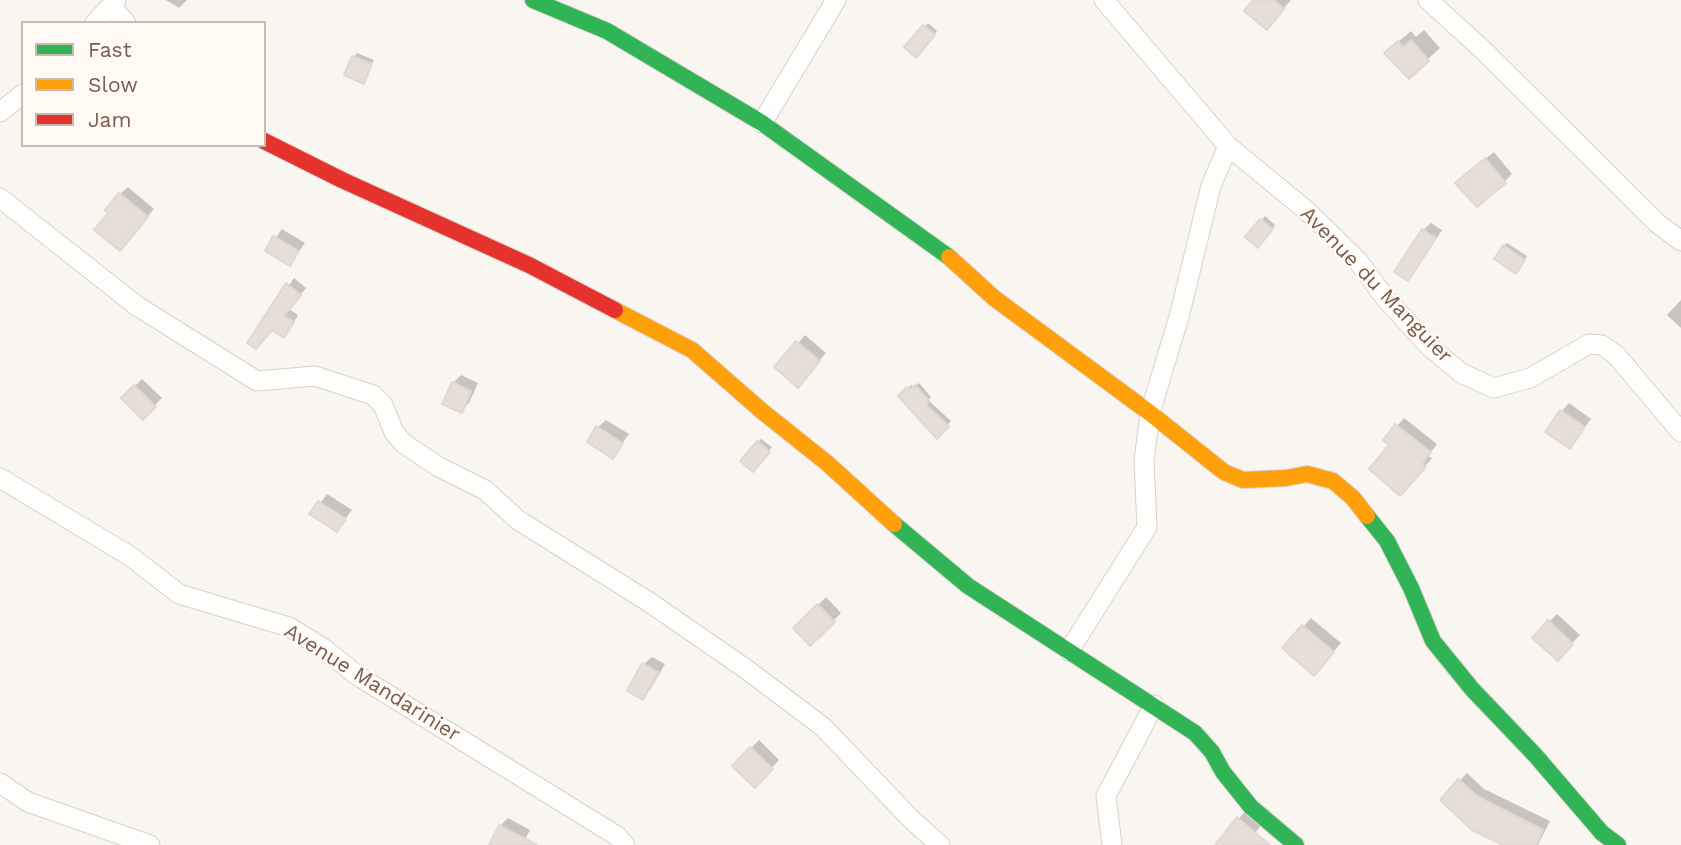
<!DOCTYPE html>
<html>
<head>
<meta charset="utf-8">
<style>
	body { margin:0 }
	#map { position:relative; width:1681px; height:845px; overflow:hidden; background:#f9f5f0; font-family:"Work Sans",sans-serif }
	canvas { display:block }
	.legend { position:absolute; left:21px; top:21px; width:245px; height:126px; box-sizing:border-box; background:#fffaf3; border:2px solid #cabbb1; margin:0; padding:9px 12px; list-style:none; font-size:21px; color:#7a5c4d }
	.legend li { display:flex; align-items:center; gap:14px; height:35px }
	.legend b { width:35px; border:2px solid #cabbb1 }
</style>
</head>
<body>
<div id="map">
<canvas width="1681" height="845"></canvas>
<ul class="legend">
<li><b style="height:9px;background:#30b455"></b>Fast</li>
<li><b style="height:9px;background:#ff9f0a"></b>Slow</li>
<li><b style="height:9px;background:#e5322d"></b>Jam</li>
</ul>
</div>
<script>
const c = document.querySelector('canvas').getContext('2d');
c.lineJoin = 'round';
function fill(path, color) { c.fillStyle = color; c.fill(path, 'evenodd'); }
const shape = rows => new Path2D(rows.map(r => 'M' + r).join(''));
function trace(path, color, width, dash) { c.strokeStyle = color; c.lineWidth = width; c.lineCap = dash ? 'butt' : 'round'; c.setLineDash(dash || []); c.stroke(path); }
function label(font, color, halo, rows, align = 'center') {
  c.font = font + ' "Work Sans",sans-serif'; c.lineWidth = 5; c.setLineDash([]); c.textBaseline = 'middle'; c.strokeStyle = halo; c.fillStyle = color; for (const [text, x, y, turn = 0] of rows) {
    c.save(); c.translate(x, y); c.rotate((+turn || 0) * Math.PI / 180); c.textAlign = isNaN(turn) ? turn : align; if (halo) c.strokeText(text, 0, 0); c.fillText(text, 0, 0); c.restore();
  }
}
const shadow = shape([
	[166,0,187,0,179,8],
	[1255,0,1291,0,1274,20],
	[928,23,937,31,916,55,906,47],
	[1424,30,1440,48,1409,76,1398,42,1411,31,1416,37],
	[357,53,374,60,363,81,354,57],
	[1494,152,1512,174,1505,181,1465,175],
	[128,187,154,209,128,241,111,213,120,194],
	[1265,216,1275,225,1261,242,1248,237],
	[1431,223,1442,230,1415,272,1408,279,1423,230],
	[282,229,305,243,290,264,267,250],
	[1507,243,1527,256,1519,268,1504,246],
	[294,278,306,288,289,309,298,315,290,329,284,335,273,328,249,342],
	[1681,300,1681,328,1667,315],
	[805,335,826,353,805,378,798,343],
	[461,375,478,383,469,403,461,411,453,383],
	[142,379,162,398,143,417,123,398],
	[919,383,931,397,928,400,951,421,937,437,901,396,911,385,914,387],
	[1569,403,1591,419,1569,447,1562,411],
	[1404,418,1437,444,1428,456,1432,458,1408,486,1392,445,1385,440],
	[606,420,629,434,613,457,598,427],
	[761,439,772,447,757,466,758,442],
	[327,494,352,510,337,530,312,514],
	[826,597,841,613,811,644,795,628],
	[1557,614,1580,635,1558,658,1549,622],
	[1311,618,1341,643,1322,666,1284,648],
	[652,657,665,664,650,690,643,698,644,664],
	[759,740,779,760,755,786,734,766],
	[1467,773,1484,789,1550,821,1538,845,1507,845,1442,800],
	[1246,810,1262,824,1246,845,1217,845],
	[508,818,530,830,522,845,491,845,500,826]
]);
const building = shape([
	[1253,0,1274,0,1284,9,1267,30,1244,11,1253,0],
	[923,25,935,35,916,58,904,47,923,25],
	[1411,40,1429,61,1409,79,1384,53,1398,41,1403,47,1411,40],
	[352,56,372,64,364,84,344,75,352,56],
	[1485,158,1506,183,1477,207,1455,183,1485,158],
	[119,193,148,217,120,251,94,230,108,213,105,210,119,193],
	[1260,219,1273,229,1258,248,1245,237,1260,219],
	[1422,229,1436,238,1408,281,1394,272,1422,229],
	[273,236,299,251,290,266,265,251,273,236],
	[1503,245,1525,260,1516,274,1494,259,1503,245],
	[286,283,301,295,284,316,294,322,284,338,272,330,256,349,247,343,286,283],
	[796,341,820,361,798,388,774,367,796,341],
	[452,382,471,391,462,413,442,404,452,382],
	[134,385,156,407,143,420,121,398,134,385],
	[915,385,929,401,926,405,949,426,937,439,898,396,907,387,909,390,915,385],
	[1560,410,1585,427,1570,449,1545,432,1560,410],
	[1395,424,1431,452,1422,464,1426,467,1400,496,1369,469,1389,445,1383,440,1395,424],
	[596,426,623,443,613,459,587,442,596,426],
	[757,441,770,452,753,472,740,461,757,441],
	[318,501,346,519,337,532,309,514,318,501],
	[817,604,835,622,810,646,793,628,817,604],
	[1548,620,1573,644,1558,661,1532,638,1548,620],
	[1302,625,1334,652,1314,676,1282,648,1302,625],
	[642,663,658,672,643,700,627,691,642,663],
	[750,747,773,769,755,788,732,766,750,747],
	[1458,779,1477,796,1543,830,1536,845,1503,845,1472,830,1440,800,1458,779],
	[1237,817,1240,820,1270,845,1215,845,1237,817],
	[499,825,537,845,489,845,499,825]
]);
const street = shape([
	[1104,0,1228,146,1307,211,1358,261,1386,299,1430,347,1461,373,1494,388,1530,378,1589,344,1602,345,1616,355,1681,432],
	[1428,0,1483,50,1657,223,1681,241],
	[111,6,126,23],
	[95,23,116,0],
	[0,112,23,94],
	[762,123,836,0],
	[0,198,137,306,257,381,315,376,373,395,383,405,394,432,403,443,439,467,485,490,518,520,649,602,746,669,823,727,911,819,940,845],
	[0,478,130,556,179,594,289,627,323,648,358,676,617,836,625,845],
	[1069,651,1147,527,1144,461,1150,413,1179,317,1211,186,1228,146],
	[0,783,28,802,150,845],
	[1112,845,1106,796,1154,705]
]);
const fast = shape([
	[533,0,607,31,762,123,949,257],
	[1367,516,1387,541,1411,588,1433,641,1472,689,1535,755,1602,833,1618,845],
	[894,524,968,586,1195,733,1212,752,1223,772,1251,807,1296,845]
]);
const slow = shape([
	[949,257,994,298,1150,413,1224,472,1243,480,1286,478,1307,474,1333,481,1353,498,1367,516],
	[615,310,692,350,763,412,827,463,894,524]
]);
const jam = shape([
	[264,141,342,180,529,265,615,310]
]);
const streetNames = [
	["Avenue du Manguier",1376,285,46],
	["Avenue Mandarinier",372,683,32]
];
fill(shadow, '#0003');
fill(building, '#e6ded7');
trace(building, '#e2d8d2', 2);
trace(street, '#d7d1cb', 21);
trace(fast, '#d9d2cb', 18);
trace(slow, '#d9d2cb', 18);
trace(jam, '#d9d2cb', 18);
trace(street, '#fefefd', 19);
trace(fast, '#30b455', 16);
trace(slow, '#ff9f0a', 16);
trace(jam, '#e5322d', 16);
label('21px', '#7a5c4d', '#fffaf3', streetNames);
</script>
</body>
</html>
